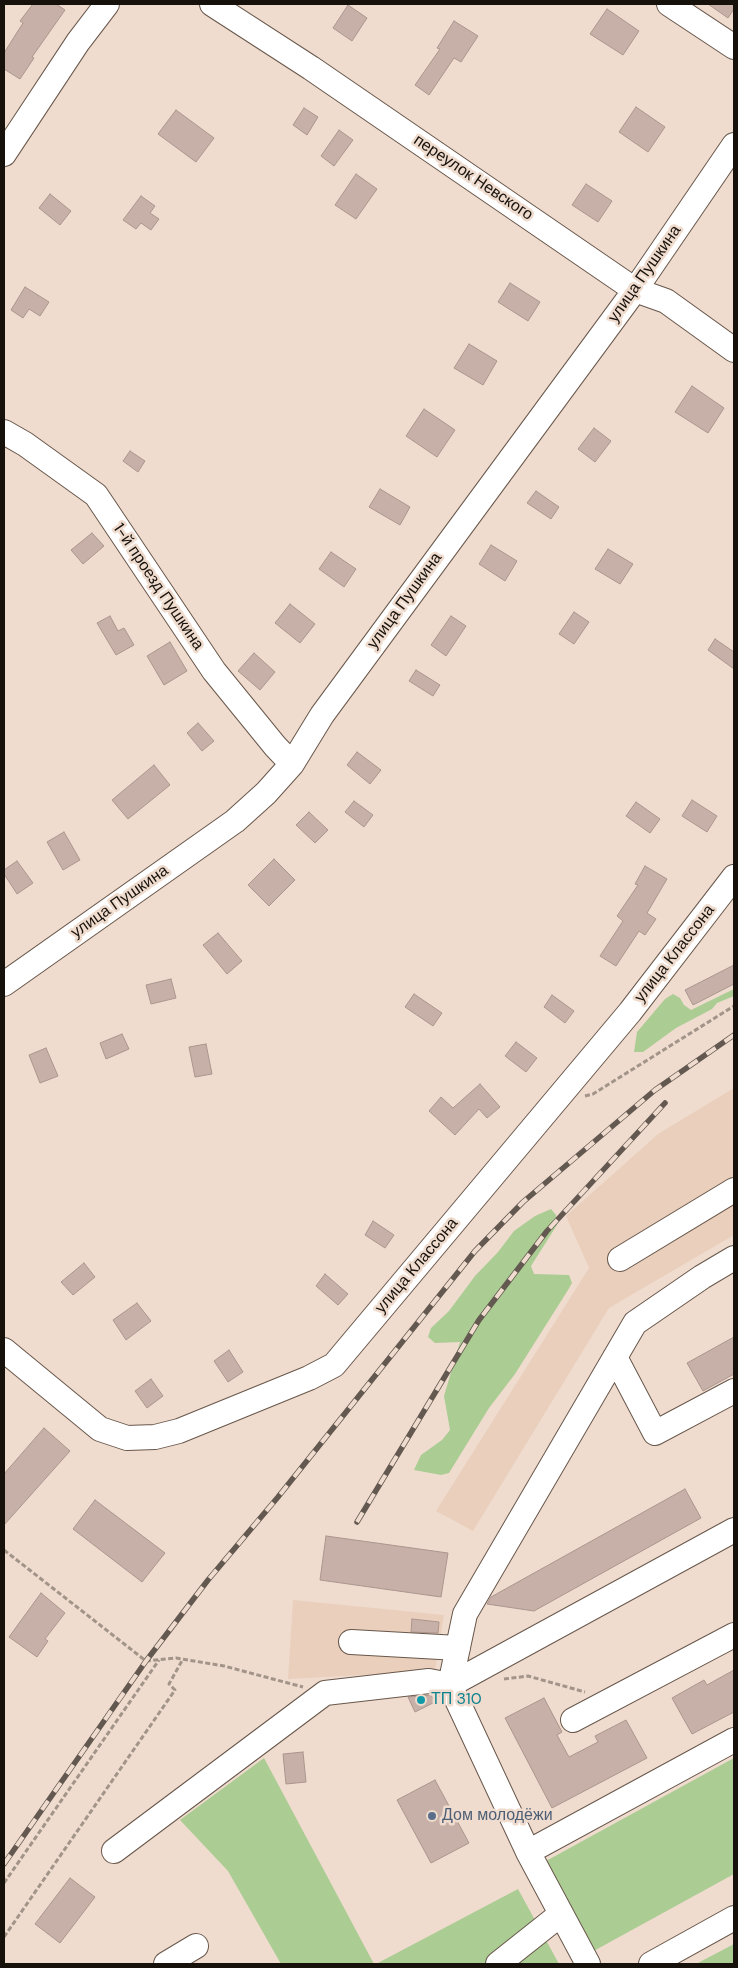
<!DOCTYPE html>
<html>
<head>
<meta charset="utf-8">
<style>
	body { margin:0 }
	#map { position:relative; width:738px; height:1968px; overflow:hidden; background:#efdcce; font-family:"DM Sans",sans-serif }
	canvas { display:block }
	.frame { position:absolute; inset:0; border:5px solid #17110c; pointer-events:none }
</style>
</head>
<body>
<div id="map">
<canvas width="738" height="1968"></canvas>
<div class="frame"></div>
</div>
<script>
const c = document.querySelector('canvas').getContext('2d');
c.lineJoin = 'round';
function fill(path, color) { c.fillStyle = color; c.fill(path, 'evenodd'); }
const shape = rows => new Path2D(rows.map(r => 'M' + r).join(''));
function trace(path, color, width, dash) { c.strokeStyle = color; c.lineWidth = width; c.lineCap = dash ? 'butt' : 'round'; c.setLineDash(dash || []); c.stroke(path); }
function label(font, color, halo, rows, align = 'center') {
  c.font = font + ' "DM Sans",sans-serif'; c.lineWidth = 5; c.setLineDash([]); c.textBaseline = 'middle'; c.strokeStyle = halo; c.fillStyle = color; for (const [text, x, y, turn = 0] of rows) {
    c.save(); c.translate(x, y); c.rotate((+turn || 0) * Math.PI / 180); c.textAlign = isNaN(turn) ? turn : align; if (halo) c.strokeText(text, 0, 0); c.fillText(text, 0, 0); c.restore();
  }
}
const built = shape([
	[734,1088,734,1235,609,1308,473,1531,436,1511,589,1268,566,1216,658,1134],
	[293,1600,444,1615,435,1671,288,1679]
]);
const green = shape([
	[734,989,734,996,717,1003,712,1009,676,1028,643,1052,634,1052,637,1032,665,999,673,994,680,998,684,1005,691,1010],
	[551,1209,556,1215,557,1225,531,1266,534,1274,569,1275,572,1283,568,1290,515,1374,489,1408,449,1473,441,1475,414,1470,421,1455,442,1440,450,1430,444,1396,460,1342,435,1343,428,1337,431,1328,449,1311,475,1276,498,1252,514,1231,535,1216],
	[264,1758,374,1964,281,1964,228,1871,180,1820],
	[734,1758,734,1874,590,1953,546,1861],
	[518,1889,559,1964,376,1964],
	[734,1944,734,1964,696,1964]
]);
const building = shape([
	[33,4,56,4,65,10,32,57,34,58,20,79,4,69,4,53,23,23,20,21,33,4],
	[708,4,734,4,734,9,728,18,708,4],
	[348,5,367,18,352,41,333,28,348,5],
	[607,9,639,31,623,55,590,34,607,9],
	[454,21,478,36,461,62,454,58,429,95,415,85,440,49,437,48,454,21],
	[636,107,665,127,648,152,619,132,636,107],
	[304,108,318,117,307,135,293,125,304,108],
	[176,110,214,138,196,162,158,134,176,110],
	[339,130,353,140,334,166,321,156,339,130],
	[356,174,377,189,356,219,335,205,356,174],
	[586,184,612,201,598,222,572,205,586,184],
	[50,194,71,211,60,225,39,208,50,194],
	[141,196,155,206,150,213,159,219,151,230,141,223,136,229,123,220,141,196],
	[510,283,540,302,528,321,498,302,510,283],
	[25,287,49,302,40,316,29,309,23,318,11,310,25,287],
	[469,344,497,361,483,385,454,368,469,344],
	[692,386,724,408,708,433,675,412,692,386],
	[424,409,455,430,437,457,406,436,424,409],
	[594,428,611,441,595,462,578,449,594,428],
	[130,451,145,461,138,472,123,461,130,451],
	[380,489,410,507,400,525,369,507,380,489],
	[536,491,559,507,551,519,527,503,536,491],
	[92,533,104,546,83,564,71,550,92,533],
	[491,545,517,561,505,581,479,564,491,545],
	[608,549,633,564,620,584,595,569,608,549],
	[331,552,356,569,344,587,319,569,331,552],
	[290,604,315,624,300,643,275,623,290,604],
	[574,612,589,622,574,644,559,634,574,612],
	[110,616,118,631,124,628,134,645,116,655,97,623,110,616],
	[451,616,466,626,446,656,431,645,451,616],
	[715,639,734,652,734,669,708,650,715,639],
	[170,642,187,671,164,685,147,656,170,642],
	[254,653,275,672,260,690,238,671,254,653],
	[416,670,440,685,433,696,409,681,416,670],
	[198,723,214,741,202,751,187,733,198,723],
	[357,752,381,770,370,784,347,765,357,752],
	[154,765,170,785,128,819,112,800,154,765],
	[692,800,717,816,707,832,682,816,692,800],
	[354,801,373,815,364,827,345,812,354,801],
	[636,802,660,819,650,833,626,816,636,802],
	[309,812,328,830,315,843,296,825,309,812],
	[64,832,80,860,63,870,47,842,64,832],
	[274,859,295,880,269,906,248,885,274,859],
	[17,861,33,883,17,894,4,874,4,870,17,861],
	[645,866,667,879,647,913,656,919,645,935,639,931,616,966,600,956,623,921,617,916,638,885,635,884,645,866],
	[218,933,242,961,227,974,203,945,218,933],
	[734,965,734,984,693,1005,685,990,734,965],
	[171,979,176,998,151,1004,146,985,171,979],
	[414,994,442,1013,433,1026,405,1007,414,994],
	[552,995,574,1011,565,1023,544,1007,552,995],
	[122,1034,129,1049,106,1059,100,1043,122,1034],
	[516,1042,537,1058,526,1072,505,1056,516,1042],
	[206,1044,212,1074,195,1077,189,1047,206,1044],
	[46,1048,58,1076,40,1083,29,1055,46,1048],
	[480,1084,500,1107,487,1118,479,1109,455,1135,429,1111,441,1097,453,1108,480,1084],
	[373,1221,394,1235,385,1248,365,1235,373,1221],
	[84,1263,95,1277,73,1295,61,1282,84,1263],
	[325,1274,348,1294,338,1305,316,1286,325,1274],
	[137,1303,151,1321,126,1340,113,1320,137,1303],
	[734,1337,734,1374,703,1391,687,1363,734,1337],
	[229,1350,243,1372,228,1382,214,1361,229,1350],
	[151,1379,163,1396,147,1408,135,1391,151,1379],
	[44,1428,70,1451,4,1525,4,1474,44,1428],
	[685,1489,701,1518,534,1611,487,1604,491,1597,685,1489],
	[95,1500,165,1553,142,1582,73,1529,95,1500],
	[326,1536,448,1553,441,1597,320,1580,326,1536],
	[41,1593,65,1613,45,1639,48,1641,37,1657,9,1637,41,1593],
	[412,1619,439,1622,438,1633,411,1632,412,1619],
	[734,1670,734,1712,692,1734,672,1698,704,1680,707,1685,734,1670],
	[431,1695,435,1702,415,1712,408,1697,431,1695],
	[544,1698,562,1732,557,1735,569,1757,598,1742,595,1736,626,1720,647,1758,552,1808,505,1718,544,1698],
	[303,1752,306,1782,286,1784,283,1754,303,1752],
	[435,1780,469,1843,431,1863,397,1800,435,1780],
	[70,1878,95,1897,60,1943,35,1924,70,1878]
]);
const path = shape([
	[585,1096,593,1094,734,1006],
	[4,1550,146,1661,176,1658,224,1666,303,1687],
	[504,1679,528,1676,585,1692],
	[4,1883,159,1660],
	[4,1937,175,1690,169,1684,183,1659]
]);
const minor = shape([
	[212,4,311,68,635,290,666,301,734,350],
	[669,4,734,47],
	[4,154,78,42,107,4],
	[4,432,25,444,96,495,214,671,275,746,292,764],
	[4,984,235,821,266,793,292,764,322,715,635,290,734,145],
	[620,1259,734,1190],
	[4,1350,100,1429,127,1438,155,1437,179,1431,309,1378,334,1365,630,1012,734,877],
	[615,1357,655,1433,734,1391],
	[351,1642,458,1648],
	[573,1720,734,1635],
	[114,1851,325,1693,429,1681,450,1685,465,1614,635,1323,702,1277,734,1258],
	[528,1852,734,1740],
	[166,1964,196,1946],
	[498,1964,561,1914],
	[588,1964,528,1852,450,1685,734,1530],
	[651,1964,734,1918]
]);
const rail = shape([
	[357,1522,479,1320,547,1231,665,1103],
	[4,1864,146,1661,208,1580,278,1497,475,1251,523,1202,655,1090,734,1035]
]);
const markers = [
	[421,1700,5,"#0f9aa8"],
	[432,1816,5,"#5c6f8a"]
];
const streetNames = [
	["переулок Невского",473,178,34],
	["улица Пушкина",645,274,-55],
	["1-й проезд Пушкина",158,587,56],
	["улица Пушкина",405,601,-54],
	["улица Пушкина",120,902,-35],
	["улица Классона",675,954,-52],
	["улица Классона",417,1266,-50]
];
const cultureNames = [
	["ТП 310",431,1700]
];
const serviceNames = [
	["Дом молодёжи",442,1816]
];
fill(built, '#e9cfbc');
fill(green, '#abcc93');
fill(building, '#c7b0a8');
trace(building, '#ab958e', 1);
trace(minor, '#68574b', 26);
trace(path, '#a29489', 3, [5, 2.5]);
trace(minor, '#fff', 24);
trace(rail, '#645951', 5.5);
trace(rail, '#efdcce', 4, [11]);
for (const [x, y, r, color] of markers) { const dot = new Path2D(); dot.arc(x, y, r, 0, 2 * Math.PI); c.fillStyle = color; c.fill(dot); trace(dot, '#efdcce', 2); }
label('16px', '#17110c', '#efdcce', streetNames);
label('16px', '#0d838f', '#efdcce', cultureNames, 'left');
label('16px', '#4e5e75', '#efdcce', serviceNames, 'left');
</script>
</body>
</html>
